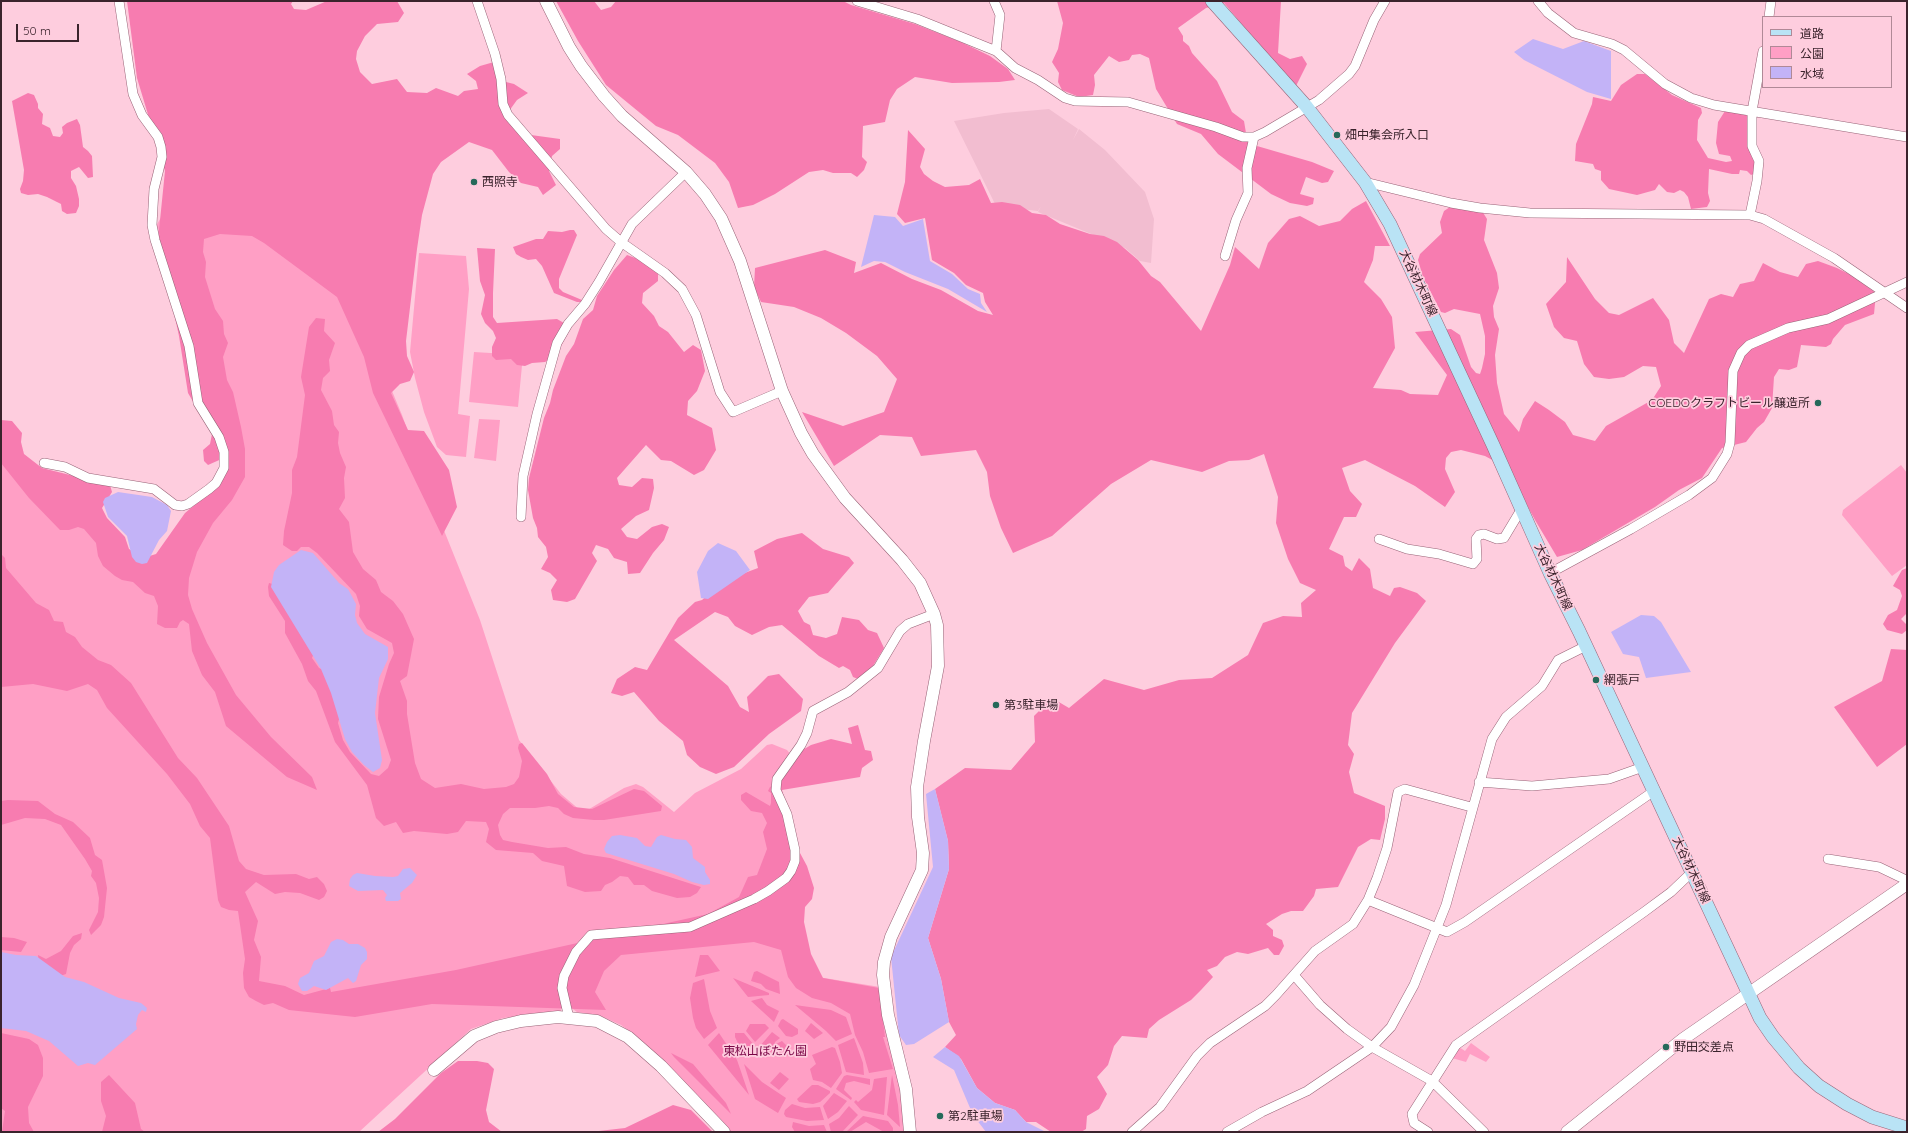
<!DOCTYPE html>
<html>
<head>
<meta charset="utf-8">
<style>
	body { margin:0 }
	#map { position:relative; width:1908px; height:1133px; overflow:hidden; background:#fecdde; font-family:Quicksand,"Noto Sans JP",sans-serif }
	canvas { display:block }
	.frame { position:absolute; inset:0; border:2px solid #3a232c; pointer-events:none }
	.legend { position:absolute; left:1762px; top:16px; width:130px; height:72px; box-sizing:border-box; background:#fecdde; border:1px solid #b08997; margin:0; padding:5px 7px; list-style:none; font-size:12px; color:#3a232c }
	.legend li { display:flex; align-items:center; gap:8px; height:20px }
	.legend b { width:20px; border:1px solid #b08997 }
	.scale { position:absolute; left:16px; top:24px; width:63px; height:18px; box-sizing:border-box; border:2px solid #3a232c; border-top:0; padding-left:5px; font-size:12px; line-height:14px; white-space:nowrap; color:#3a232c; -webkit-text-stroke:3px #fecdde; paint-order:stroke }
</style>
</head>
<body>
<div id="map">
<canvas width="1908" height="1133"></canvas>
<div class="frame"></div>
<ul class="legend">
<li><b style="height:5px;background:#b9e3f5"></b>道路</li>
<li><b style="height:11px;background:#ff9fc5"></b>公園</li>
<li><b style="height:11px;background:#c3b3f7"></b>水域</li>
</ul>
<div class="scale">50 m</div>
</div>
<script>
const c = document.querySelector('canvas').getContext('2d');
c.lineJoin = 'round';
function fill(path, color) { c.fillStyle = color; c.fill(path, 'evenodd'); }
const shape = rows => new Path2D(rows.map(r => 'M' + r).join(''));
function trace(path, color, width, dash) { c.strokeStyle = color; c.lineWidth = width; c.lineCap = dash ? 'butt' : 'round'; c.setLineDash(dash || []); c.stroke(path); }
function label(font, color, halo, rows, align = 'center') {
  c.font = font + ' Quicksand,"Noto Sans JP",sans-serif'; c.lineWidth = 3.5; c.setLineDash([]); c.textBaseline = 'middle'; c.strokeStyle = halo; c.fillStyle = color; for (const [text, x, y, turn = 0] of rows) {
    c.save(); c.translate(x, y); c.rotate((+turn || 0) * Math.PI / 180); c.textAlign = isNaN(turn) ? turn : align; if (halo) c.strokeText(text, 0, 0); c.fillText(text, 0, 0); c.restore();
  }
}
const built = shape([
	[1049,109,1078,129,1073,140,1079,129,1105,150,1145,192,1154,219,1151,263,1140,261,1125,248,1038,212,1041,206,1038,211,996,206,954,121,1004,113]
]);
const green = shape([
	[166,209,228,217,357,307,402,415,439,518,480,620,519,740,561,794,581,811,586,811,624,788,636,784,643,787,674,812,695,793,741,769,767,745,772,744,787,750,791,755,776,776,787,871,691,925,591,931,559,992,561,1011,503,1018,471,1029,359,1132,1,1132,1,448,27,480,161,571,228,463,156,226],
	[419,253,466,256,469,289,458,414,470,416,466,457,446,455,437,447,424,412,415,378,410,352],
	[474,352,523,355,518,407,469,402],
	[479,419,500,420,496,461,474,458],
	[1901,465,1907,473,1907,565,1892,576,1842,515,1843,510],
	[771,919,818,977,880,987,901,1090,904,1132,731,1132,636,1036,621,1025,601,1016,577,1012,570,1007,576,959,593,938],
	[1471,1043,1490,1057,1486,1062,1470,1054,1466,1062,1452,1058,1459,1047,1465,1051]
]);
const forest = shape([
	[127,1,293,1,291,4,294,9,306,10,327,1,397,1,404,13,398,22,377,24,365,36,357,51,356,59,360,72,372,84,397,79,407,92,427,93,436,88,458,96,464,91,478,89,476,81,467,74,480,66,494,62,506,82,514,84,528,93,517,100,509,111,531,135,560,139,560,149,552,156,549,171,556,185,543,195,538,187,521,183,509,172,492,150,469,142,441,162,433,174,422,215,417,249,406,341,407,356,414,372,410,381,400,384,391,393,408,430,424,431,449,470,457,507,442,536,373,393,364,357,337,297,264,243,252,236,220,234,204,239,203,252,206,262,205,277,215,309,223,321,224,334,228,343,223,357,227,380,233,392,241,427,245,449,245,477,232,500,213,523,197,552,189,578,188,595,192,609,207,643,236,695,271,737,312,777,317,790,287,777,226,726,215,692,202,675,192,651,189,624,183,620,180,622,177,628,165,628,157,624,158,606,154,596,145,593,133,582,122,580,115,576,103,566,98,556,96,543,84,529,78,527,69,530,60,530,29,498,1,463,1,420,12,421,22,433,21,442,24,454,42,468,110,485,112,492,102,508,107,518,125,537,129,549,143,558,156,554,185,513,209,493,226,457,208,465,204,461,203,450,210,444,212,434,188,393,179,336,158,240,165,171,137,78],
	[556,1,594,1,601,10,611,7,616,1,843,1,851,5,915,24,961,42,990,56,1008,69,1015,80,999,82,952,83,915,77,897,89,890,100,885,122,863,126,862,157,867,162,864,170,857,177,851,173,833,173,823,170,809,172,775,194,753,205,738,208,729,182,715,163,678,135,656,126,606,85,578,41],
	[1057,1,1281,1,1278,53,1290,59,1302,56,1307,64,1295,88,1224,3,1206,8,1178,28,1183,36,1183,41,1189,46,1192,53,1217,81,1232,112,1244,121,1247,139,1257,146,1312,162,1334,171,1328,182,1322,183,1306,177,1300,194,1314,198,1313,204,1307,206,1290,203,1271,194,1218,154,1201,134,1177,124,1156,89,1149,58,1140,54,1132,55,1129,60,1119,62,1109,56,1094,75,1095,85,1093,95,1079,97,1062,90,1058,82,1059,73,1052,62,1058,49,1063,23],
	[1637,74,1645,74,1672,95,1701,108,1702,113,1698,120,1697,140,1708,158,1726,162,1732,161,1730,156,1719,154,1716,143,1718,122,1725,111,1746,115,1748,117,1748,146,1752,157,1756,160,1756,173,1751,175,1747,171,1740,170,1739,174,1732,174,1709,169,1708,193,1710,201,1707,207,1691,209,1688,197,1684,192,1680,190,1674,193,1667,192,1659,184,1655,190,1637,195,1609,189,1601,180,1601,171,1595,169,1593,164,1575,161,1576,144,1592,104,1593,97,1611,101,1621,85],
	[28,93,34,95,38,104,38,108,43,114,42,124,50,128,53,136,60,137,63,133,62,127,67,123,77,119,80,125,83,147,88,151,92,156,93,177,88,178,79,167,71,171,71,178,76,186,79,199,79,206,76,213,67,214,62,211,61,204,47,197,38,194,28,195,21,193,20,189,23,181,24,170,12,101],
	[908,130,925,149,920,167,924,174,933,181,945,187,969,185,980,179,991,203,1002,202,1020,205,1032,213,1046,215,1060,224,1090,234,1104,236,1117,242,1138,260,1151,276,1160,282,1201,331,1230,265,1235,247,1259,269,1268,243,1289,219,1300,216,1319,226,1340,221,1352,209,1366,201,1390,246,1375,246,1373,260,1364,282,1381,299,1392,317,1395,348,1373,388,1401,390,1410,394,1438,395,1447,375,1415,332,1451,329,1460,335,1471,367,1476,373,1480,374,1482,368,1485,354,1485,336,1480,314,1454,309,1445,313,1441,312,1423,277,1418,260,1420,254,1442,233,1440,222,1444,211,1450,207,1482,211,1487,219,1484,240,1497,273,1499,288,1493,306,1494,317,1499,329,1495,355,1497,383,1504,414,1519,432,1523,419,1535,401,1549,410,1565,422,1573,435,1595,441,1606,426,1652,400,1661,386,1656,367,1643,366,1624,377,1609,379,1594,377,1584,364,1577,341,1564,338,1554,327,1546,304,1566,282,1567,257,1595,299,1609,313,1619,315,1653,298,1669,320,1674,343,1684,353,1709,299,1721,294,1733,297,1740,284,1754,281,1763,263,1780,272,1798,277,1806,264,1818,261,1837,268,1851,275,1876,293,1874,314,1845,325,1833,339,1831,344,1826,347,1801,345,1797,367,1789,370,1779,369,1774,377,1772,408,1764,422,1757,428,1746,442,1722,448,1702,478,1679,490,1655,507,1582,550,1557,557,1535,520,1507,468,1485,456,1461,450,1451,452,1446,458,1445,469,1455,492,1445,507,1415,486,1365,460,1342,468,1350,491,1362,504,1356,517,1344,517,1329,549,1343,556,1345,566,1352,571,1359,558,1370,569,1373,588,1390,596,1394,588,1400,587,1417,593,1426,601,1395,643,1352,713,1348,745,1354,754,1349,772,1354,793,1385,806,1385,819,1380,840,1371,839,1358,847,1338,887,1316,889,1314,896,1303,911,1291,911,1282,914,1266,924,1273,930,1273,936,1282,940,1284,946,1279,955,1274,955,1268,948,1248,954,1237,952,1225,957,1217,966,1207,970,1213,977,1201,990,1191,1000,1159,1020,1149,1029,1147,1038,1122,1036,1114,1046,1108,1065,1097,1077,1107,1094,1099,1109,1087,1116,1086,1129,1081,1132,1051,1132,1036,1122,1026,1122,1015,1110,995,1103,977,1088,961,1059,945,1047,956,1035,949,1022,941,979,928,938,949,869,948,841,935,789,965,768,1011,770,1035,742,1034,716,1052,698,1069,708,1104,679,1144,690,1179,680,1212,678,1248,655,1263,623,1283,616,1302,617,1301,603,1316,590,1300,583,1288,559,1276,523,1278,497,1264,454,1249,460,1229,461,1202,472,1151,460,1111,484,1052,536,1013,553,1001,528,990,496,987,472,976,450,921,456,912,437,880,435,834,466,802,412,843,426,884,412,897,379,877,356,846,333,821,318,794,307,761,302,754,287,755,268,825,250,856,262,854,273,881,263,912,279,941,290,978,311,993,315,985,302,983,293,966,285,954,273,932,260,925,218,905,223,897,214,905,182],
	[570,230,574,230,577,235,559,279,559,288,563,292,582,300,581,302,577,302,554,293,542,266,536,259,528,260,521,257,516,254,513,247,536,239,543,239,548,231,562,232],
	[477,248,495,249,493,293,493,317,497,323,557,319,564,323,568,333,556,355,545,362,532,363,525,366,517,365,511,359,496,360,492,356,492,347,496,338,493,331,485,323,481,314,485,295,480,281],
	[627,255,641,260,658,273,658,281,643,293,642,303,654,316,659,326,668,332,684,352,693,345,701,350,705,371,697,391,688,401,687,415,712,428,716,450,704,470,694,475,671,461,661,460,646,445,617,478,619,485,632,487,642,478,653,479,654,488,649,510,636,516,621,529,627,537,637,539,652,527,662,524,669,527,664,540,653,553,640,573,628,574,627,562,614,558,608,549,596,545,592,553,597,561,575,599,567,602,553,600,551,590,557,580,550,573,541,569,548,557,546,547,538,537,537,528,533,518,528,490,529,478,544,418,550,403,553,390,566,356,574,344,583,319,593,310,597,296,614,270],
	[316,318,325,319,324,331,335,343,329,360,330,371,323,378,321,390,332,411,334,425,339,432,338,443,340,453,346,467,344,478,345,498,339,509,349,522,353,552,363,569,376,580,381,592,393,601,403,614,414,639,407,676,400,681,407,701,407,714,415,763,421,779,435,788,461,784,484,789,506,787,514,784,519,777,522,761,518,748,519,744,522,743,547,774,558,794,574,807,592,809,634,789,644,791,662,806,661,811,604,820,594,820,573,818,564,814,558,808,549,806,535,808,510,808,503,814,498,825,500,835,503,840,512,842,548,848,566,847,584,854,610,858,701,887,697,893,690,897,677,898,652,891,644,885,634,885,628,877,620,876,612,882,605,885,601,891,585,892,567,886,564,866,542,861,533,853,496,850,486,842,489,829,486,822,466,821,458,832,447,834,414,831,403,833,396,822,384,826,376,818,367,785,335,742,316,691,308,681,302,664,285,633,285,621,269,596,268,587,269,583,276,585,315,650,312,658,319,668,328,672,343,704,338,723,343,740,350,752,371,774,379,776,388,768,391,760,378,719,379,697,389,664,394,653,392,643,367,629,359,616,360,606,356,594,317,553,309,547,301,547,297,551,292,551,283,545,284,531,292,493,292,470,297,457,305,395,301,377,309,327],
	[802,533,823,549,849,557,854,563,828,593,809,597,798,611,804,622,810,625,813,635,826,638,837,634,842,617,859,620,868,630,877,633,884,648,870,671,858,679,853,677,850,670,843,666,839,668,819,656,782,625,769,627,752,635,735,626,728,617,715,612,674,640,728,686,740,707,749,712,747,697,768,676,779,674,803,699,801,711,769,734,734,767,716,774,700,767,687,755,683,741,659,721,634,692,622,696,611,693,617,679,635,667,647,670,678,618,695,602,702,600,723,581,758,568,754,551,777,539],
	[1,554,5,558,6,568,36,603,49,610,54,621,63,622,66,632,75,637,82,647,98,660,111,665,131,683,178,758,197,778,229,826,239,861,246,869,264,875,296,874,309,879,317,877,324,884,327,891,324,897,319,900,300,893,285,892,275,894,256,882,245,892,258,921,254,940,261,957,259,981,285,986,304,995,330,988,331,992,456,970,708,914,739,897,748,877,757,875,767,849,763,832,767,823,762,813,751,811,741,800,741,795,746,792,770,806,771,803,771,793,768,791,770,787,779,781,790,769,801,751,811,745,831,739,852,744,848,728,858,725,865,750,871,751,873,760,862,768,860,777,782,790,800,853,807,866,814,888,812,899,805,907,804,922,811,954,823,978,879,988,885,1037,883,1037,893,1069,869,1073,863,1052,855,1035,850,1014,831,1003,812,998,796,988,788,977,781,950,754,942,621,955,604,971,595,992,606,1010,432,1004,355,1017,289,1010,273,1003,264,1005,256,1001,249,997,244,988,243,973,245,959,238,911,229,910,221,907,218,900,210,838,200,826,190,804,167,774,107,708,97,690,88,684,67,691,33,684,1,687],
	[1907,568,1907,613,1901,619,1907,625,1907,630,1902,634,1887,630,1883,624,1888,615,1897,610,1902,596,1900,590,1893,586,1902,570],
	[1891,649,1907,650,1907,744,1877,767,1834,707,1882,681],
	[8,800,38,801,55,814,73,822,90,838,95,855,102,860,107,888,104,917,101,925,91,935,89,930,98,912,99,898,96,883,91,876,92,871,85,859,61,825,45,819,25,818,1,825,1,801],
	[82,933,81,939,74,945,70,953,66,974,57,977,39,964,38,955,46,959,61,951,73,936],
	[1,937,14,938,27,942,21,952,1,950],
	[700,955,708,955,720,971,695,977],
	[757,971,779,982,780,994,766,989,761,984,751,981,754,972],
	[733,978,769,993,769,995,748,997],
	[704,979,710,1011,717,1028,704,1039,696,1028,693,1018,690,998,693,983],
	[762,998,767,1005,779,1011,774,1022,751,1001],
	[795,1005,831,1010,846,1017,852,1034,836,1041,826,1031],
	[783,1019,798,1029,798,1034,792,1037,786,1036,778,1026,781,1020],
	[811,1023,823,1033,814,1039,805,1031],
	[750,1024,765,1024,769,1028,755,1042,746,1031],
	[772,1032,780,1038,775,1042,772,1055,769,1056,760,1046],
	[1,1033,29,1039,38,1045,43,1058,43,1076,28,1107,29,1123,34,1132,2,1132,5,1111,1,1108],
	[719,1033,737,1060,749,1095,708,1045],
	[735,1033,744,1033,753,1044,753,1047,744,1056,735,1037],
	[854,1038,863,1063,864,1075,846,1072,838,1045],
	[782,1041,792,1051,787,1056,775,1052,776,1044],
	[832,1047,835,1048,840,1062,842,1073,831,1088,822,1082,813,1080,810,1069,816,1064,812,1055],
	[671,1053,693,1064,726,1103,731,1114,674,1057],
	[458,1061,477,1061,488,1063,494,1069,486,1110,489,1122,502,1132,378,1132,395,1119,441,1073],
	[744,1064,762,1082,786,1098,778,1113,755,1099],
	[780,1072,789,1079,779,1090,770,1083],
	[109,1075,135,1103,141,1129,145,1132,102,1132,106,1116,101,1101,101,1082],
	[847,1075,870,1079,870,1085,854,1081,846,1083,844,1090,852,1098,851,1100,836,1089,844,1076],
	[892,1075,898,1105,900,1127,887,1115],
	[887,1077,884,1115,861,1110,854,1102,856,1100,858,1102,872,1090,874,1079],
	[812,1085,818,1085,830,1091,830,1093,820,1102,813,1104,799,1102,797,1099],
	[834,1093,847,1101,838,1112,828,1119,823,1106],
	[792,1104,805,1108,820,1107,824,1120,807,1121,786,1117,784,1114,785,1110],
	[673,1105,691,1110,713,1132,590,1132,625,1128],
	[849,1106,858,1115,842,1132,831,1132,829,1124,839,1118],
	[863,1116,888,1121,893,1128,893,1132,884,1132,866,1122,850,1132,846,1132],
	[793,1122,809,1126,824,1125,827,1132,795,1132,792,1127]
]);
const water = shape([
	[1533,39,1563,49,1584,41,1611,51,1611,99,1587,92,1524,60,1514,52],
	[874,215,895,217,903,226,923,219,930,261,952,274,968,289,980,294,981,303,987,312,948,289,905,272,885,262,874,261,861,267],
	[118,492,152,497,167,505,171,511,167,531,159,540,147,563,142,564,136,562,132,557,127,536,108,517,103,502,105,498],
	[718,543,736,551,750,570,708,599,701,598,697,572,708,551],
	[301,550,313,553,339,583,348,589,356,604,355,615,357,623,365,634,388,647,388,659,379,678,375,713,382,760,380,768,373,772,364,765,352,752,345,739,331,693,321,669,271,587,274,572,279,565],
	[1641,615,1654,616,1661,622,1691,672,1646,678,1639,657,1623,654,1611,632],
	[935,789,948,841,949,869,928,938,941,979,949,1022,914,1044,906,1045,899,1035,891,957,933,867,926,794],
	[620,835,637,838,645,846,651,847,657,837,661,835,675,839,686,840,692,847,693,858,705,867,705,872,710,880,710,884,704,885,692,882,674,874,606,853,604,849,607,842,612,836],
	[410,868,417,875,412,883,400,893,401,899,398,901,386,901,385,898,387,895,383,890,358,891,349,886,350,879,353,875,357,873,375,876,393,877,398,876,403,869],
	[337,939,343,940,349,944,358,944,365,948,367,952,367,959,361,965,356,981,353,983,348,978,326,990,314,986,307,991,302,991,298,984,300,978,309,973,314,961,324,956,331,942],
	[1,952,16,955,36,956,65,977,84,982,119,998,141,1003,147,1008,146,1012,142,1010,138,1015,136,1024,137,1029,95,1065,88,1063,78,1066,49,1041,26,1031,1,1028],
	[945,1047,959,1056,977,1088,995,1103,1015,1110,1026,1122,1046,1132,986,1132,973,1115,954,1070,933,1057]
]);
const minor = shape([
	[477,1,495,54,501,79,503,104,508,115,606,229,621,242,665,273,682,289,696,315,720,392,733,412,782,391],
	[857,1,917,19,996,51,1015,68,1038,80,1065,98,1075,101,1128,102,1216,127,1243,137,1254,137,1265,132,1319,100,1349,74,1355,66,1374,20,1385,1],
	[994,1,1000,15,996,51],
	[1538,1,1548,13,1574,33,1612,44,1624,50,1665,84,1691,98,1714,105,1907,137],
	[1769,17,1771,1],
	[1365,182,1451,203,1480,208,1530,213,1750,215,1764,219,1834,258,1907,308],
	[1750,215,1757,181,1759,161,1752,146,1752,111,1763,51],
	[1225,256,1236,220,1248,193,1247,168,1254,137],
	[44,463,65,467,88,478,154,489,175,505,182,506,188,504,209,489,216,483,224,468,224,452,219,437,198,403,189,346,155,240,152,225,154,189,162,157,161,147,158,137,142,115,133,94,119,1],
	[521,517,523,476,537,414,557,343,568,324,585,304,599,282,632,224,686,172],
	[1379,539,1407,549,1439,554,1473,564,1477,559,1476,539,1479,535,1484,534,1497,539,1504,538,1522,508],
	[1550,573,1631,529,1689,495,1712,478,1727,454,1730,443,1733,371,1741,353,1749,345,1788,328,1828,319,1907,282],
	[1479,782,1532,786,1609,779,1643,767],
	[1828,859,1879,867,1904,879,1907,883],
	[1368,900,1447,932,1465,922,1654,791],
	[1294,975,1320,1005,1347,1029,1372,1047,1432,1081,1484,1132],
	[569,1018,562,988,564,976,576,952,591,935,690,927,754,899,768,891,786,878,791,871,795,861,795,850,787,814,776,790,777,779,801,745,807,733,813,711,848,692,878,668,900,631,908,624,934,614],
	[1132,1132,1160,1107,1197,1056,1210,1043,1265,1006,1276,995,1315,951,1353,924,1368,900,1377,878,1387,848,1398,792,1405,789,1471,807],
	[1227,1132,1262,1112,1307,1091,1372,1047,1391,1027,1414,985,1446,905,1492,739,1506,717,1542,686,1558,660,1586,646],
	[1428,1132,1414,1123,1412,1114,1456,1045,1644,912,1671,892,1692,872]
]);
const tertiary = shape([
	[546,1,569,47,581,66,604,96,622,116,686,172,705,194,721,218,740,261,782,391,801,433,813,454,845,498,902,560,920,583,934,614,937,625,938,666,924,741,917,787,918,817,923,853,922,870,891,937,884,962,883,975,888,1015,906,1089,910,1132],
	[434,1070,474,1036,496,1027,521,1021,558,1017,597,1021,628,1037,661,1066,724,1132],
	[1567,1132,1683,1039,1907,884]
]);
const secondary = shape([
	[1212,1,1306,106,1365,182,1390,224,1493,445,1550,573,1579,631,1760,1018,1773,1037,1799,1068,1819,1086,1847,1104,1872,1117,1907,1128]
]);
const markers = [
	[1337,135,4,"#26695a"],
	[474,182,4,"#26695a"],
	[1818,403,4,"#26695a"],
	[1596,680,4,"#26695a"],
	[996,705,4,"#26695a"],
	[1666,1047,4,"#26695a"],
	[940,1116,4,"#26695a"]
];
const poiNames = [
	["畑中集会所入口",1345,135],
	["西照寺",482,182],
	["COEDOクラフトビール醸造所",1810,403,"right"],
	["網張戸",1604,680],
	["第3駐車場",1004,705],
	["野田交差点",1674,1047],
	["第2駐車場",948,1116]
];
const streetNames = [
	["大谷材木町線",1418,283,65],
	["大谷材木町線",1553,577,65],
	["大谷材木町線",1691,870,65]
];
const parkNames = [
	["東松山ぼたん園",765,1051]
];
fill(built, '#f2bdd0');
fill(green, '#ff9fc5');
fill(forest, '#f77cb0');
fill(water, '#c3b3f7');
trace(minor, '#986377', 10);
trace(tertiary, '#986377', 13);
trace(secondary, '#986377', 14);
trace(minor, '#fff', 9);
trace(tertiary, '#fff', 12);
trace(secondary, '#b9e3f5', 13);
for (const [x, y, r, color] of markers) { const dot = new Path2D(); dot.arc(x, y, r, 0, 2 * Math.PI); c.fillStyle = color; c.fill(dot); trace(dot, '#fecdde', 1.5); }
label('12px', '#3a232c', '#fecdde', poiNames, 'left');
label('12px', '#3a232c', '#fecdde', streetNames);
label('12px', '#7a0546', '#fecdde', parkNames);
</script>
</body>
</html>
